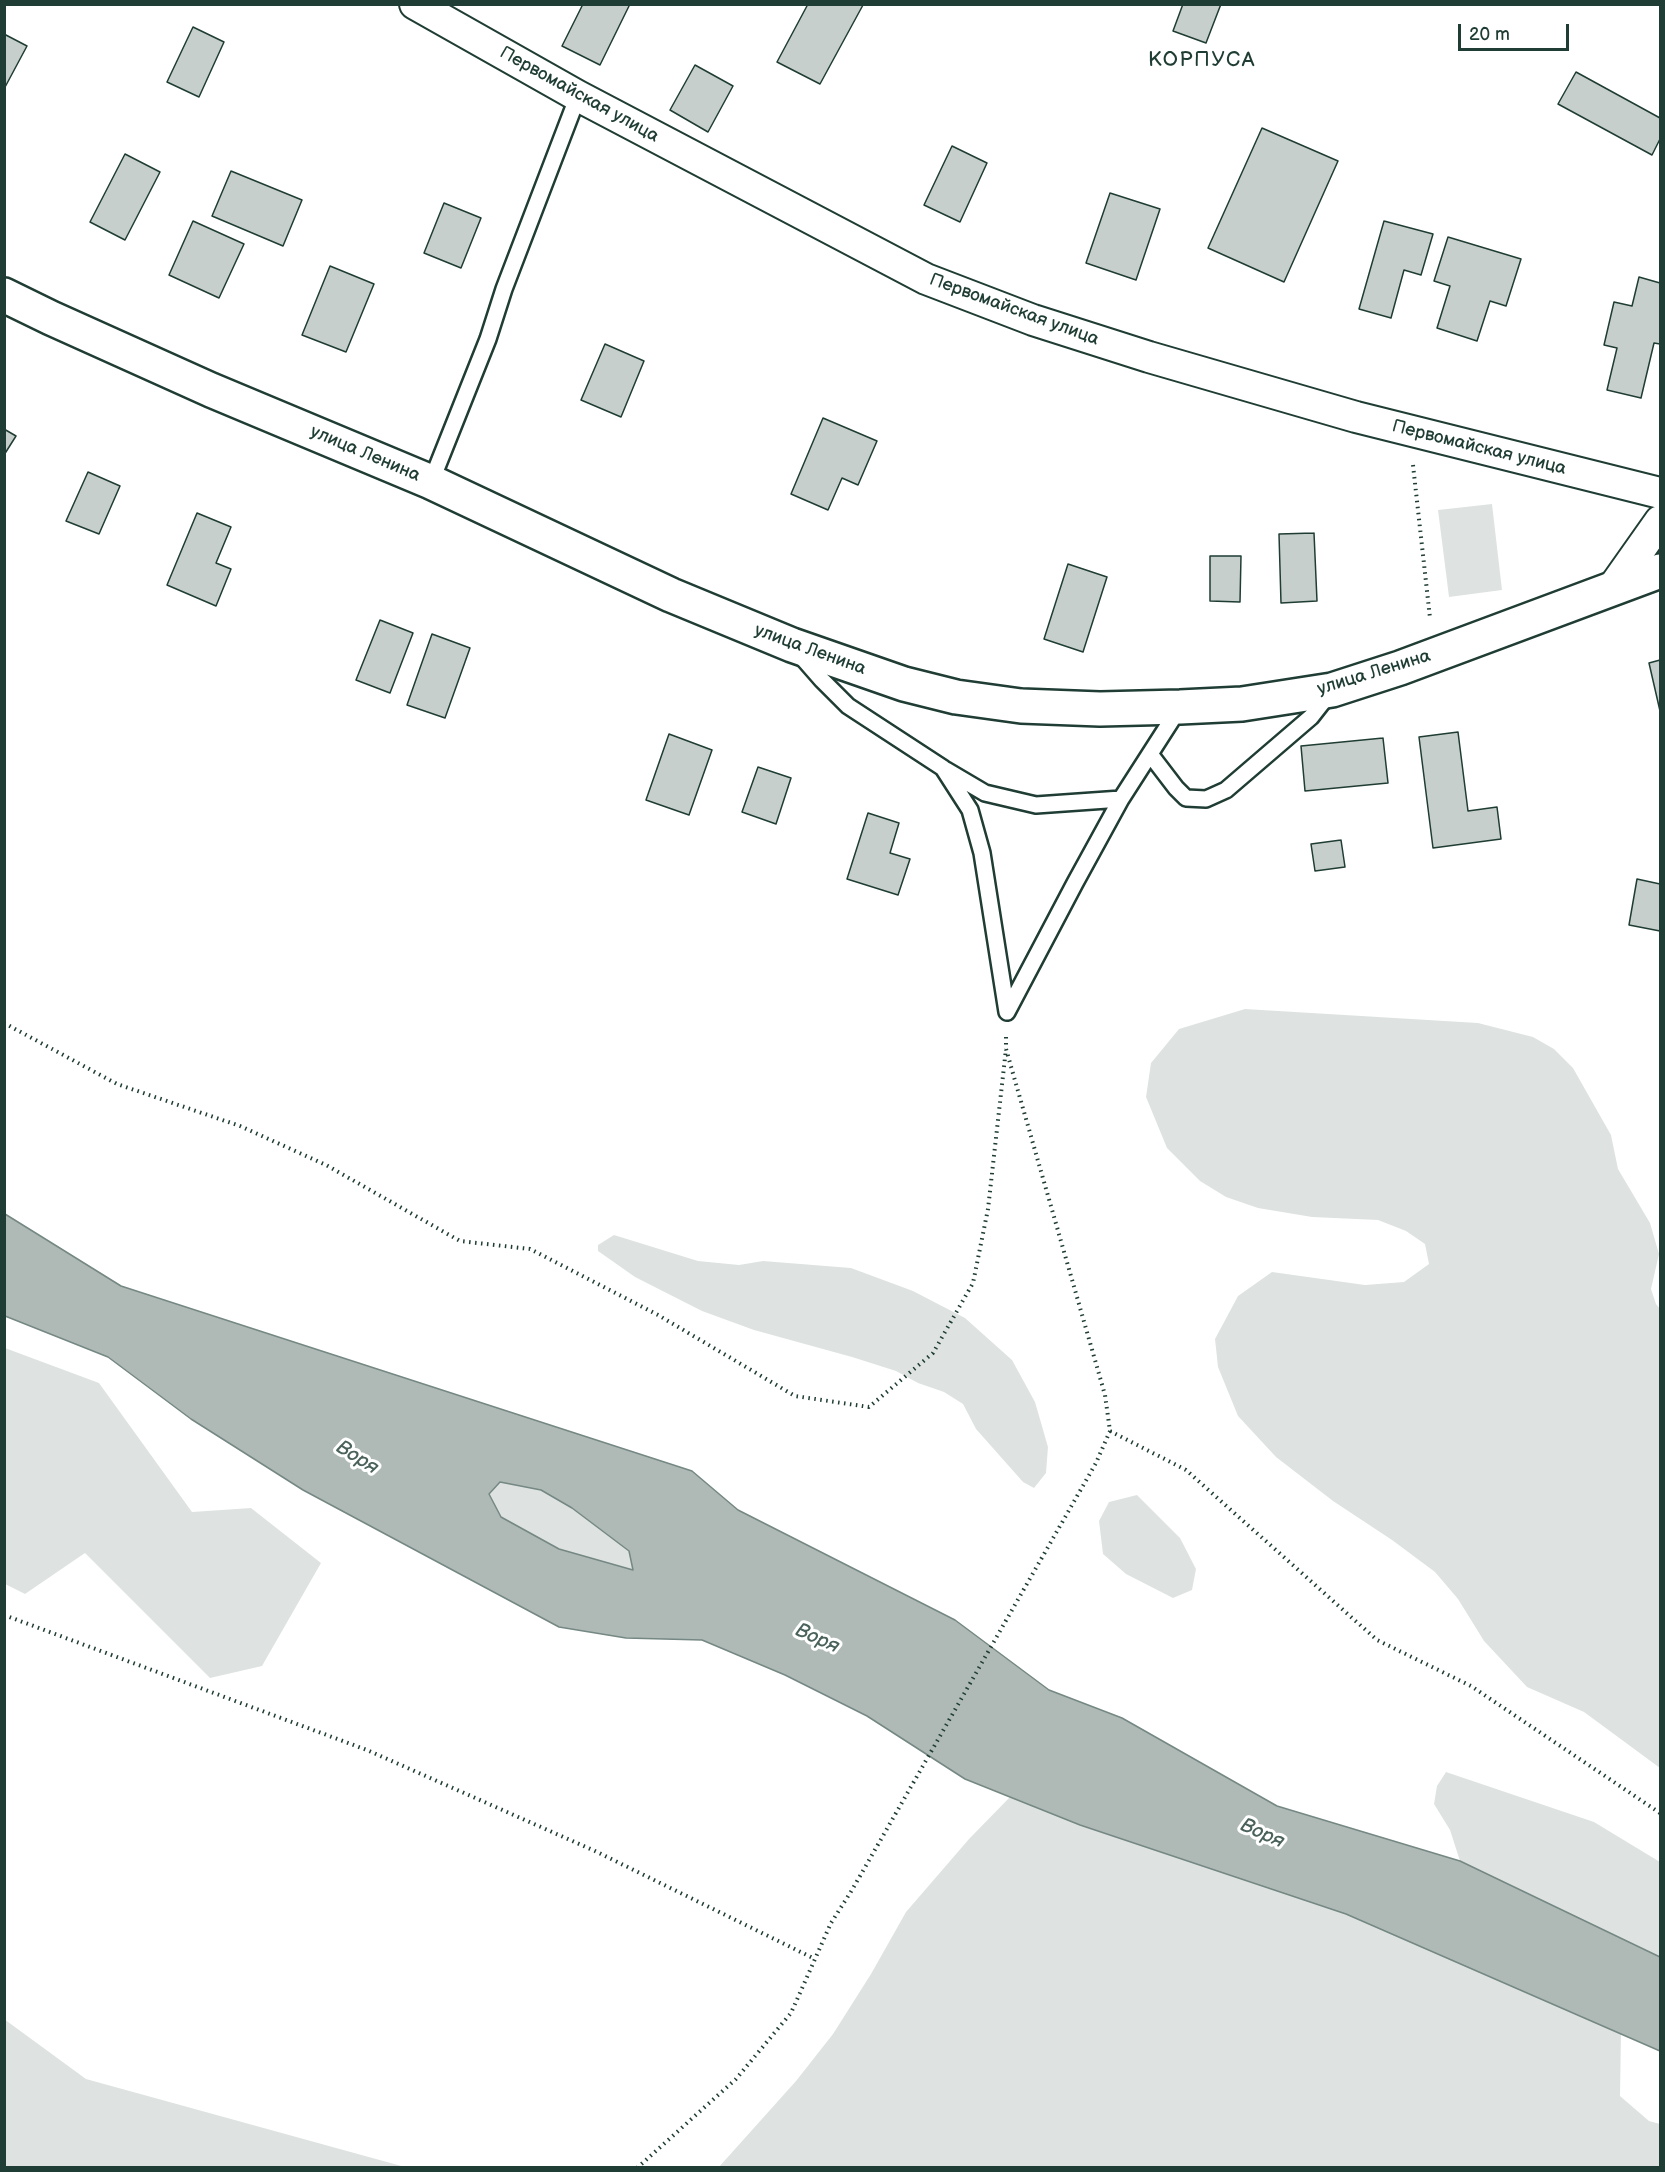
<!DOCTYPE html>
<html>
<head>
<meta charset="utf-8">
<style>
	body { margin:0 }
	#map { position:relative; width:1665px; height:2172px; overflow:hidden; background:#fff; font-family:"Balsamiq Sans",sans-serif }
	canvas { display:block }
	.frame { position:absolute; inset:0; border:6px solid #1f3d34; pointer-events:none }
	.scale { position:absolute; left:1458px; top:24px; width:111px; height:27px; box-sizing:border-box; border:3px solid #1f3d34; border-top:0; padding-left:8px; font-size:18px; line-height:21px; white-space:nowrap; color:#1f3d34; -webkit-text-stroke:4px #fff; paint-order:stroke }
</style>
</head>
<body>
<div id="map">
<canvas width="1665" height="2172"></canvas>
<div class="frame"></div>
<div class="scale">20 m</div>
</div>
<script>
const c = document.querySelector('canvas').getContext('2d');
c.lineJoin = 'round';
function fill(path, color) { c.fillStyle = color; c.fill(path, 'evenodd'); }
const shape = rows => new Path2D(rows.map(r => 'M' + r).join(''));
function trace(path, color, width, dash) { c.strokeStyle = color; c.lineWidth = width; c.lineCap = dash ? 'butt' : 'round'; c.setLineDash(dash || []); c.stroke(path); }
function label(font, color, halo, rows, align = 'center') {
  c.font = font + ' "Balsamiq Sans",sans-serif'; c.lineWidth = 6; c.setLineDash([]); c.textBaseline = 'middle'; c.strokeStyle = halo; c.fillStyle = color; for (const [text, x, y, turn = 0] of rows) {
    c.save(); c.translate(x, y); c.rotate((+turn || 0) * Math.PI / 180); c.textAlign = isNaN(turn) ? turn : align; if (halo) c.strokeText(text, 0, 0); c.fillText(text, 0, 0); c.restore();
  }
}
const green = shape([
	[1492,504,1502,590,1449,597,1438,510],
	[1245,1009,1478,1023,1533,1037,1554,1049,1573,1068,1611,1135,1618,1169,1650,1223,1659,1254,1651,1289,1656,1304,1660,1309,1660,1768,1584,1712,1527,1687,1484,1641,1458,1599,1435,1572,1392,1540,1333,1501,1276,1457,1238,1416,1218,1367,1215,1339,1238,1296,1272,1272,1365,1285,1404,1282,1429,1264,1425,1244,1406,1231,1378,1220,1312,1217,1258,1208,1226,1197,1200,1181,1167,1148,1146,1097,1151,1063,1179,1029],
	[614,1235,698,1261,739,1265,763,1261,851,1268,913,1291,965,1318,1012,1360,1035,1402,1048,1447,1046,1473,1034,1488,1023,1482,976,1429,963,1404,944,1392,918,1383,896,1371,852,1357,754,1330,702,1311,635,1277,598,1251,598,1245],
	[5,1348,99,1383,192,1512,251,1508,321,1563,262,1666,210,1678,85,1553,25,1594,5,1584],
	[500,1482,541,1490,572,1508,629,1551,634,1571,559,1549,501,1517,489,1494],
	[1137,1495,1180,1538,1196,1569,1192,1590,1173,1598,1126,1574,1103,1554,1099,1521,1109,1502],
	[1446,1772,1594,1822,1660,1862,1660,1957,1460,1861,1450,1830,1434,1804,1437,1786],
	[1010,1797,1080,1825,1346,1914,1621,2033,1620,2096,1649,2121,1660,2124,1660,2168,718,2168,796,2081,833,2034,871,1974,906,1912,969,1839],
	[4,2019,86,2079,405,2167,5,2167]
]);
const water = shape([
	[5,1214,121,1286,692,1471,738,1510,955,1620,1049,1690,1122,1718,1277,1806,1460,1861,1660,1957,1660,2051,1346,1914,1080,1825,965,1779,867,1716,785,1675,702,1640,626,1638,559,1627,303,1490,191,1419,108,1357,5,1316,5,1214],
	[500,1482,541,1490,572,1508,629,1551,633,1570,559,1549,501,1517,489,1494,500,1482]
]);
const building = shape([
	[583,4,630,4,600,65,562,46,583,4],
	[808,4,863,5,820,84,777,62,808,4],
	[1183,4,1221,4,1206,43,1173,31,1183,4],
	[193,27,224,42,199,97,167,82,193,27],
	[4,34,27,46,4,89,4,34],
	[695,65,733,86,708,132,670,110,695,65],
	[1576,72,1660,118,1660,139,1652,155,1558,104,1576,72],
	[1262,128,1338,161,1284,282,1208,248,1262,128],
	[952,146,987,163,960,222,924,205,952,146],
	[125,154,160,172,125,240,90,222,125,154],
	[231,171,302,200,283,246,212,216,231,171],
	[1110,193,1160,209,1136,280,1086,263,1110,193],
	[444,203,481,218,461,268,424,253,444,203],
	[193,221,244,244,219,298,169,275,193,221],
	[1384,221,1433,234,1421,275,1404,270,1391,318,1359,309,1384,221],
	[1448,237,1521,259,1506,306,1490,301,1477,341,1437,328,1450,286,1434,281,1448,237],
	[330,266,374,284,346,352,302,335,330,266],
	[1639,277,1660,283,1660,344,1654,343,1641,398,1607,390,1617,348,1604,345,1614,302,1632,306,1639,277],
	[605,344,644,361,621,417,581,400,605,344],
	[823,418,877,441,858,485,842,478,828,510,791,494,823,418],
	[4,429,16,436,4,455,4,429],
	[88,472,120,486,99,534,66,521,88,472],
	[197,513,231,527,216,563,231,569,216,606,167,585,197,513],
	[1314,533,1317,601,1281,603,1279,534,1314,533],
	[1210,556,1241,556,1240,602,1210,601,1210,556],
	[1068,564,1107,577,1083,652,1044,639,1068,564],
	[380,620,413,633,390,693,356,680,380,620],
	[432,634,470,648,445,718,407,705,432,634],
	[1660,660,1660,711,1649,663,1660,660],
	[1458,732,1468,811,1497,807,1501,839,1433,848,1419,737,1458,732],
	[669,734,712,750,689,815,646,800,669,734],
	[1383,738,1388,783,1305,791,1301,746,1383,738],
	[758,767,791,778,776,824,742,812,758,767],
	[868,813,899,823,890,853,910,859,898,895,847,879,868,813],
	[1341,840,1345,867,1315,871,1311,844,1341,840],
	[1637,879,1660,884,1660,931,1629,925,1637,879]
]);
const path = shape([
	[1413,465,1430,618],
	[4,1023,117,1084,240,1126,326,1165,460,1241,530,1249,658,1315,795,1396,869,1407,933,1353,973,1283,988,1209,1006,1049],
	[1110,1431,1186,1470,1377,1640,1471,1686,1660,1813],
	[4,1615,367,1750,595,1851,815,1959],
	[637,2168,736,2079,791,2013,831,1923,852,1890,1096,1463,1110,1431,1105,1395,1006,1049,1006,1036]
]);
const service = shape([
	[431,482,488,339,504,289,578,96],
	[801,656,822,680,848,706,943,768,970,810,982,853,1007,1012],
	[1150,754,1176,788,1186,798,1206,799,1226,790,1311,717,1329,694],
	[946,770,985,793,1036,805,1121,799],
	[1007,1012,1075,883,1121,799,1180,707]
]);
const minor = shape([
	[415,4,578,96,926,279,1033,320,1149,357,1356,417,1660,493],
	[1612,589,1660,521]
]);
const tertiary = shape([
	[4,295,51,318,211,390,431,482,671,595,792,645,904,684,956,697,1021,706,1100,709,1180,707,1242,704,1332,690,1400,668,1660,571]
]);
const streetNames = [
	["Первомайская улица",579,95,29],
	["Первомайская улица",1014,310,20],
	["Первомайская улица",1479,448,14],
	["улица Ленина",365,454,23],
	["улица Ленина",810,650,20],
	["улица Ленина",1374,673,-17]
];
const waterNames = [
	["Воря",357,1458,32],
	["Воря",817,1639,24],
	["Воря",1262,1834,24]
];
const quarterNames = [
	["КОРПУСА",1202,61]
];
fill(green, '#dee3e2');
fill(water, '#afbab7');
trace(water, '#758883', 1.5);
fill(building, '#c7cfcc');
trace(building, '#1f3d34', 1.5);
trace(service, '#1f3d34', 20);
trace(minor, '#1f3d34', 34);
trace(tertiary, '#1f3d34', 38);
trace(path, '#1f3d34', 4, [1.5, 4.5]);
trace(service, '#fff', 15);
trace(minor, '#fff', 30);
trace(tertiary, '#fff', 33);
label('18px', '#1f3d34', '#fff', streetNames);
label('italic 20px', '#4a625b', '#fff', waterNames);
c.letterSpacing = '1.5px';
label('21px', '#1f3d34', '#fff', quarterNames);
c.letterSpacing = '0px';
</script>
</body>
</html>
